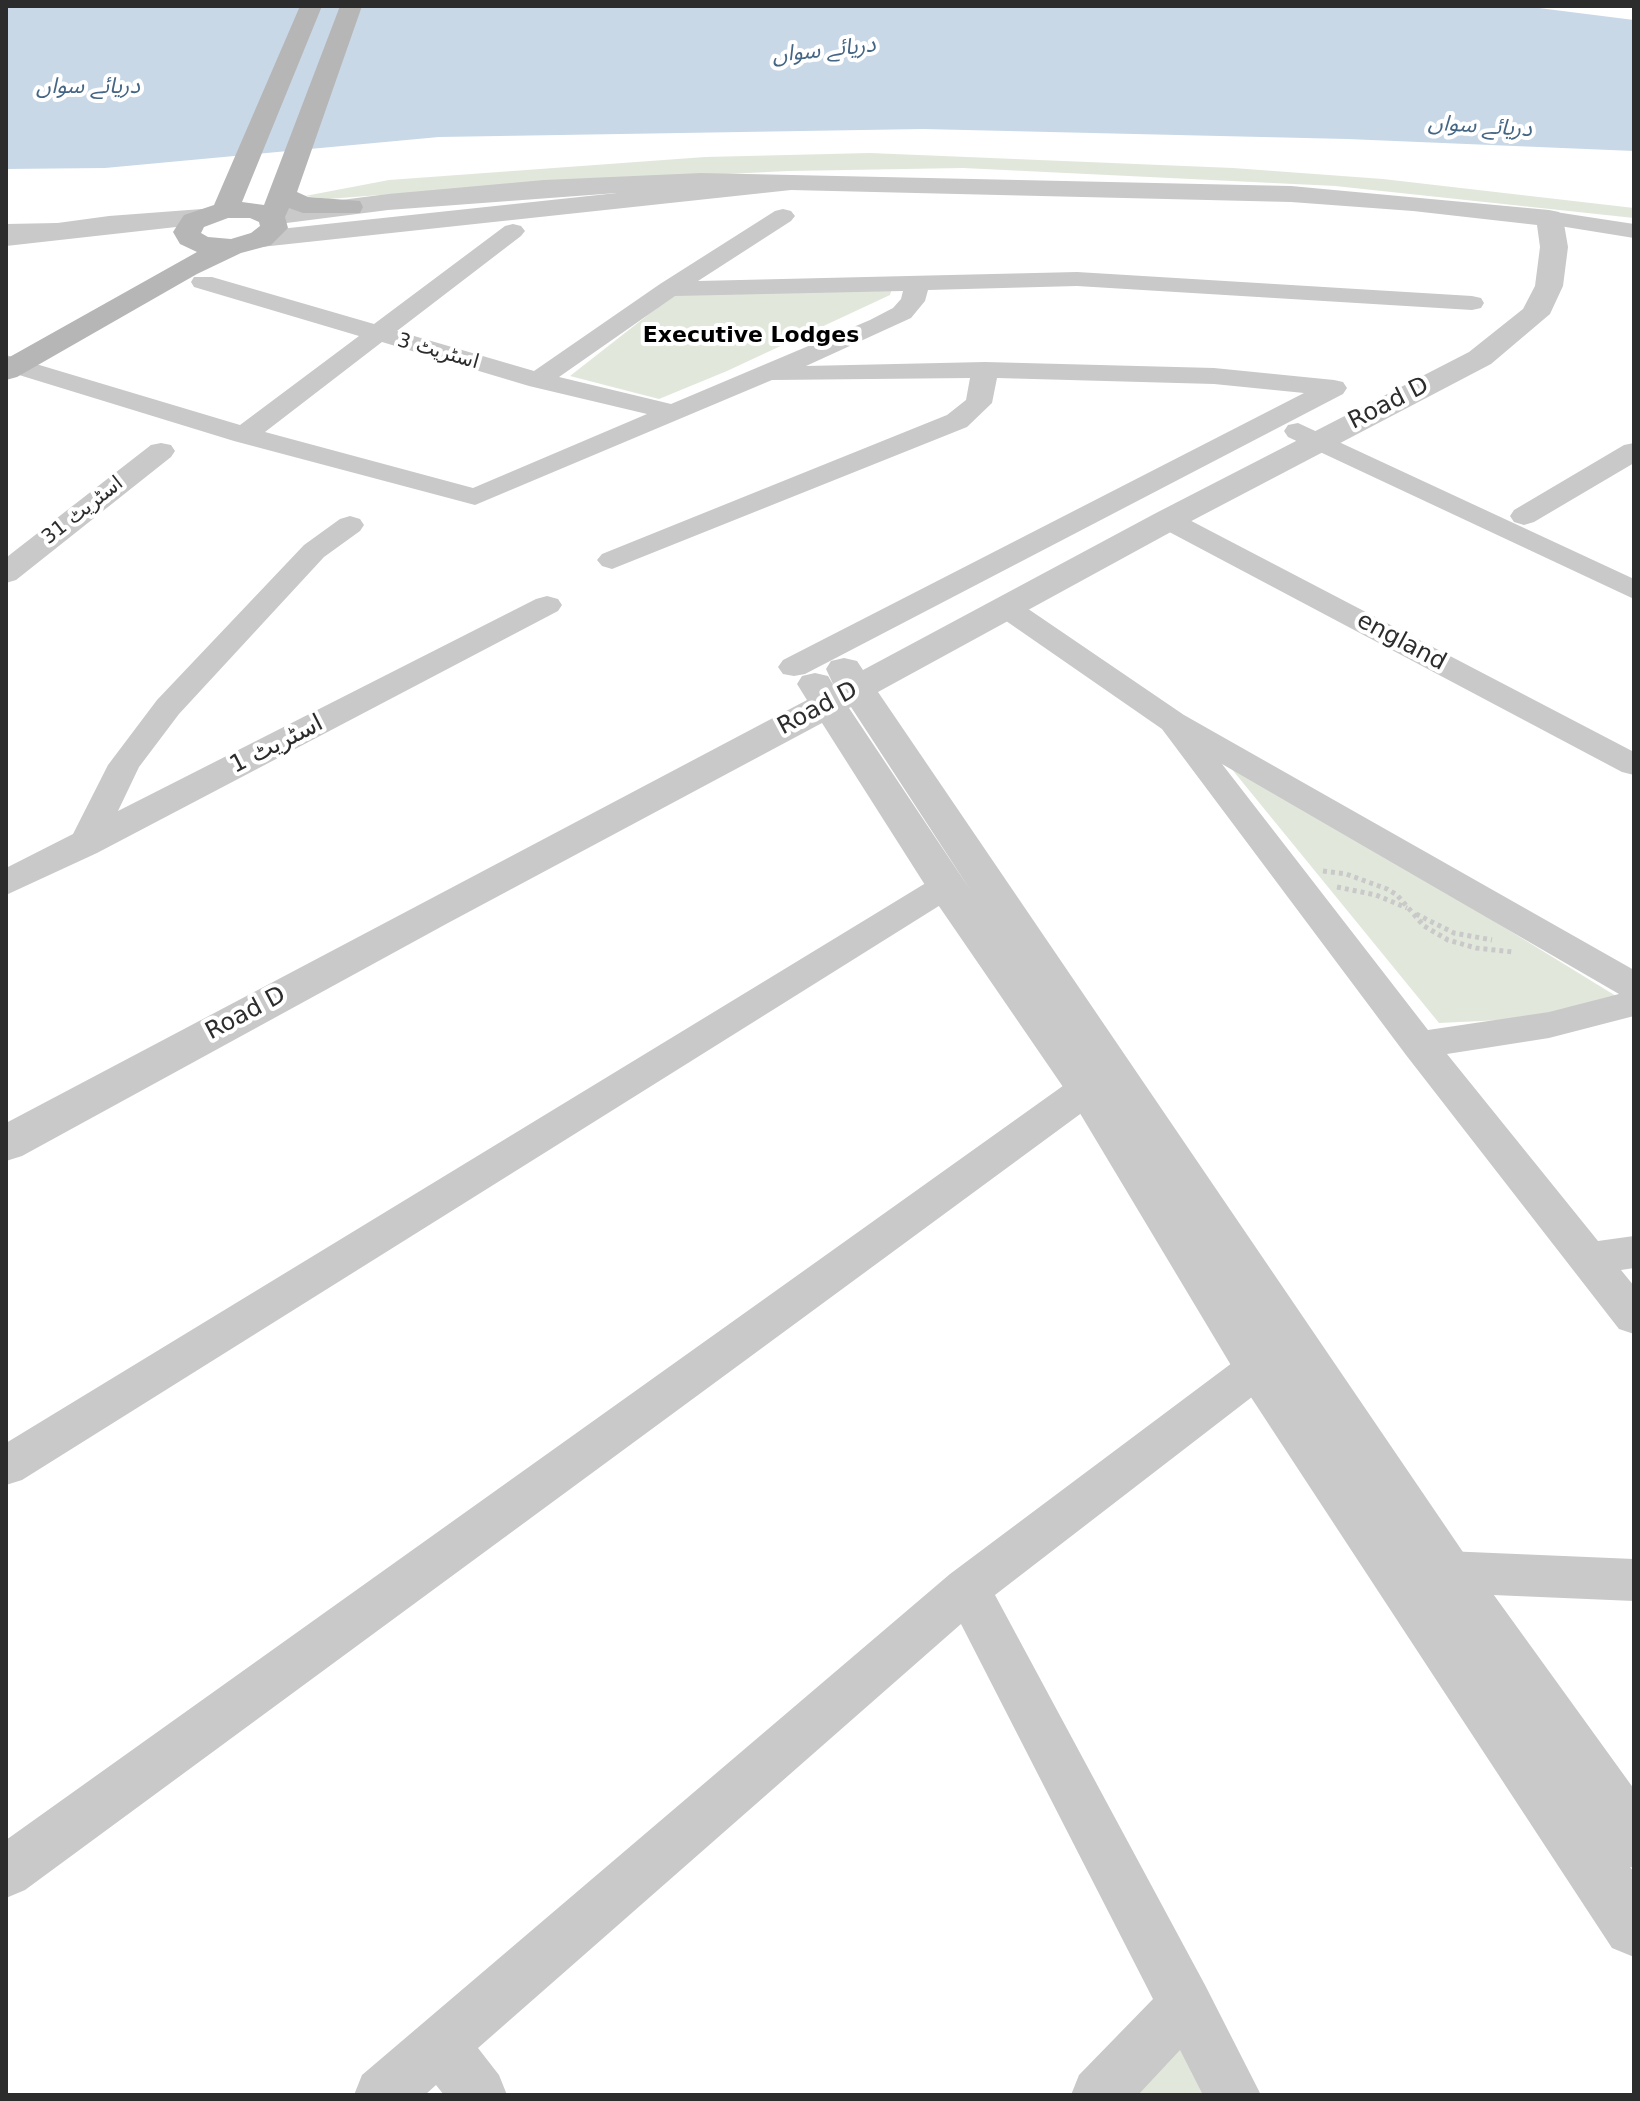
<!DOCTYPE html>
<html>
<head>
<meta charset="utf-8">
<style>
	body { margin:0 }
	#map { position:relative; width:1640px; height:2101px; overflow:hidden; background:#fff; font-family:"DejaVu Sans",sans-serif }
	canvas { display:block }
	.frame { position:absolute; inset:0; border:8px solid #2c2c2c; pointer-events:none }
</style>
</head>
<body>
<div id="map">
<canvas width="1640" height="2101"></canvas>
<div class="frame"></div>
</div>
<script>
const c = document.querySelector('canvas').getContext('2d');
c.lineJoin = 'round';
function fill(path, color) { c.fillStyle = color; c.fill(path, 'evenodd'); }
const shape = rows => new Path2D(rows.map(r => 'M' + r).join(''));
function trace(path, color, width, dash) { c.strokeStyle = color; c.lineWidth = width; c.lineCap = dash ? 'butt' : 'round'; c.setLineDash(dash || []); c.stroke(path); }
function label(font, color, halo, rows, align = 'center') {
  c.font = font + ' "DejaVu Sans","Noto Sans Arabic",sans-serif'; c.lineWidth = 8; c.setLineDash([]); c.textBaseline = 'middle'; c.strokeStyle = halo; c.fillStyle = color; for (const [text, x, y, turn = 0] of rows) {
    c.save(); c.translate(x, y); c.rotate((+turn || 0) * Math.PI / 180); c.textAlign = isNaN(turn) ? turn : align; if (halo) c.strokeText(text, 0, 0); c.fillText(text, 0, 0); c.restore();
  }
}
const green = shape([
	[870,153,1233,168,1383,179,1634,208,1634,218,1335,186,963,168,789,171,538,183,328,199,305,196,389,180,705,157],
	[893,285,890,295,727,371,659,399,570,376,676,293],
	[1217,751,1616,996,1523,1019,1439,1023],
	[1183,2044,1214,2095,1135,2095]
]);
const water = shape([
	[6,6,1523,6,1634,20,1634,151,1347,139,923,129,439,137,105,168,6,169]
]);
const path = shape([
	[1323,871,1346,874,1387,889,1397,895,1424,926,1448,940,1476,948,1513,952],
	[1337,887,1376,895,1407,908],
	[1416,914,1454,933,1492,940]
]);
const service = shape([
	[58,223,64,227,62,230,6,232,6,224,58,223]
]);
const minor = shape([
	[783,209,791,211,795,216,791,221,698,281,1077,272,1472,296,1481,298,1484,303,1481,308,1472,310,1077,286,928,290,925,301,911,318,806,366,985,362,1214,368,1334,380,1343,382,1347,388,1343,394,805,674,794,676,783,674,778,667,783,660,1304,393,1214,384,997,378,992,403,967,427,612,569,602,566,597,560,602,554,947,415,966,400,970,378,772,380,475,505,234,441,6,371,6,355,240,425,359,336,194,287,191,282,194,277,212,277,374,324,505,226,513,224,521,226,525,231,521,236,397,331,534,371,660,284,775,211,783,209],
	[903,291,901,299,893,308,870,320,671,404,559,377,675,296,903,291],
	[382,342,529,386,647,414,473,488,265,432,382,342],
	[1549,211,1634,224,1634,238,1541,223,1537,218,1541,213,1549,211],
	[1298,423,1634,579,1634,599,1288,437,1284,431,1288,425,1298,423],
	[161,443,171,445,175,451,171,457,16,580,6,583,6,558,12,553,151,445,161,443],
	[1634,443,1634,463,1534,522,1524,525,1514,522,1510,516,1514,510,1624,445,1634,443],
	[1168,511,1178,514,1634,752,1634,775,1622,772,1158,526,1154,520,1158,514,1168,511],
	[350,516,360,519,364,525,360,531,324,557,179,714,139,767,118,811,536,599,547,596,558,599,562,605,558,611,97,853,6,895,6,868,73,834,108,765,157,700,304,545,340,519,350,516],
	[1007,599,1018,602,1184,715,1634,970,1634,1016,1549,1038,1447,1054,1598,1241,1634,1236,1634,1268,1621,1270,1634,1286,1634,1334,1619,1329,1406,1055,1162,729,996,614,992,608,996,602,1007,599],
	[1222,764,1619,994,1549,1012,1428,1030,1222,764],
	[946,874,958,878,964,886,958,894,22,1480,6,1485,6,1443,934,878,946,874],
	[1088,1074,1102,1078,1107,1088,1102,1098,25,1890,6,1898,6,1840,1074,1078,1088,1074],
	[1259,1349,1274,1354,1281,1367,1274,1380,995,1595,1205,1985,1261,2095,1203,2095,1180,2050,1138,2095,1071,2095,1079,2075,1153,1999,961,1624,478,2048,499,2075,507,2095,444,2095,436,2085,425,2095,354,2095,362,2075,950,1574,1244,1354,1259,1349],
	[1446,1551,1634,1559,1634,1601,1446,1593,1429,1587,1422,1572,1429,1557,1446,1551]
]);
const tertiary = shape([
	[701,173,1291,186,1549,210,1559,212,1563,218,1568,247,1563,286,1550,314,1491,364,1180,527,878,692,1465,1555,1634,1789,1634,1868,1630,1867,1634,1872,1634,1957,1612,1948,1241,1382,1072,1100,932,896,822,723,448,923,22,1156,6,1161,6,1123,807,700,797,684,802,676,815,673,828,676,834,686,826,669,831,661,844,658,857,661,863,670,1156,513,1469,352,1523,309,1535,286,1540,247,1537,225,1413,211,1291,202,791,190,261,247,251,245,247,239,251,233,261,231,617,193,388,210,271,225,261,223,257,217,261,211,271,209,388,194,544,180,701,173],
	[851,707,971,891,849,708,851,707],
	[202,209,212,211,216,217,212,223,6,246,6,230,109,216,202,209]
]);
const secondary = shape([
	[300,6,322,6,242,202,264,205,340,6,362,6,297,192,308,197,360,201,363,207,360,213,303,213,289,208,285,217,288,228,271,245,241,253,197,274,17,377,6,380,6,359,197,252,180,244,173,232,184,215,214,205,300,6],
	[228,218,250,218,259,222,260,226,251,233,231,239,208,237,201,233,204,227,228,218]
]);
const farStreetnames = [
	["اسٹریٹ 3",438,352,16],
	["اسٹریٹ 31",83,511,-38]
];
const farWaternames = [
	["دریائے سواں",824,51,-6],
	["دریائے سواں",88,87],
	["دریائے سواں",1480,127,4]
];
const farNeighbourhoodnames = [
	["Executive Lodges",751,336]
];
const streetNames = [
	["Road D",1389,404,-27],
	["england",1401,642,28],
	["Road D",818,709,-28],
	["اسٹریٹ 1",277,745,-27],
	["Road D",246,1014,-28]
];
fill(green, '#e1e8db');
fill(water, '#c9d8e7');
trace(path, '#c9c9c9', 5, [4, 4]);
fill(service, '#c9c9c9');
fill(minor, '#c9c9c9');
fill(tertiary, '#c9c9c9');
fill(secondary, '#b6b6b6');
label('20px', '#2c2c2c', '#fff', farStreetnames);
label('italic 22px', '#446685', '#fff', farWaternames);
label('bold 22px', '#000', '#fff', farNeighbourhoodnames);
label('24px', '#2c2c2c', '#fff', streetNames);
</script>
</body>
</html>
